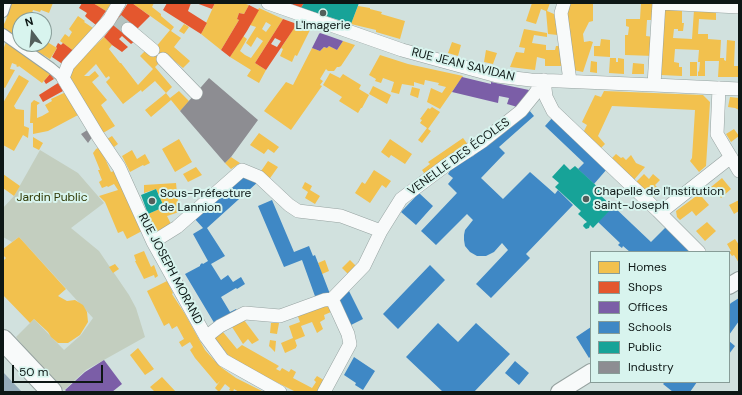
<!DOCTYPE html>
<html>
<head>
<meta charset="utf-8">
<style>
	body { margin:0 }
	#map { position:relative; width:742px; height:395px; overflow:hidden; background:#d1e1de; font-family:"DM Sans",sans-serif }
	canvas { display:block }
	.frame { position:absolute; inset:0; border:4px solid #0d1715; pointer-events:none }
	.legend { position:absolute; left:590px; top:251px; width:140px; height:132px; box-sizing:border-box; background:#d8f4ee; border:1px solid #879c97; margin:0; padding:5px 7px; list-style:none; font-size:12px; color:#0d1715 }
	.legend li { display:flex; align-items:center; gap:8px; height:20px }
	.legend b { width:20px; border:1px solid #879c97 }
	.north { position:absolute; left:12px; top:12px; width:40px; height:40px; box-sizing:border-box; background:#d8f4ee; border:1px solid #879c97; border-radius:50%; rotate:344deg; font-size:11px; font-weight:700; line-height:16px; text-align:center; color:#0d1715 }
	.north::after { content:''; display:block; margin:auto; width:14px; height:18px; background:#525e5b; clip-path:polygon(50% 0,100% 100%,50% 72%,0 100%) }
	.scale { position:absolute; left:12px; top:365px; width:91px; height:18px; box-sizing:border-box; border:2px solid #0d1715; border-top:0; padding-left:5px; font-size:12px; line-height:14px; white-space:nowrap; color:#0d1715; -webkit-text-stroke:3px #d8f4ee; paint-order:stroke }
</style>
</head>
<body>
<div id="map">
<canvas width="742" height="395"></canvas>
<div class="frame"></div>
<ul class="legend">
<li><b style="height:11px;background:#f2c14e"></b>Homes</li>
<li><b style="height:11px;background:#e4572e"></b>Shops</li>
<li><b style="height:11px;background:#7b5ea7"></b>Offices</li>
<li><b style="height:11px;background:#3f88c5"></b>Schools</li>
<li><b style="height:11px;background:#17a398"></b>Public</li>
<li><b style="height:11px;background:#8d8d92"></b>Industry</li>
</ul>
<div class="north">N</div>
<div class="scale">50 m</div>
</div>
<script>
const c = document.querySelector('canvas').getContext('2d');
c.lineJoin = 'round';
function fill(path, color) { c.fillStyle = color; c.fill(path, 'evenodd'); }
const shape = rows => new Path2D(rows.map(r => 'M' + r).join(''));
function trace(path, color, width, dash) { c.strokeStyle = color; c.lineWidth = width; c.lineCap = dash ? 'butt' : 'round'; c.setLineDash(dash || []); c.stroke(path); }
function label(font, color, halo, rows, align = 'center') {
  c.font = font + ' "DM Sans",sans-serif'; c.lineWidth = 4; c.setLineDash([]); c.textBaseline = 'middle'; c.strokeStyle = halo; c.fillStyle = color; for (const [text, x, y, turn = 0] of rows) {
    c.save(); c.translate(x, y); c.rotate((+turn || 0) * Math.PI / 180); c.textAlign = isNaN(turn) ? turn : align; if (halo) c.strokeText(text, 0, 0); c.fillText(text, 0, 0); c.restore();
  }
}
const green = shape([
	[40,150,78,173,104,203,71,228,99,251,129,295,136,308,145,337,86,370,64,390,39,366,16,337,34,319,64,350,81,335,93,318,19,237,12,242,3,237,3,208,14,196]
]);
const water = shape([
	[3,372,22,392,3,392]
]);
const homes = shape([
	[11,3,53,3,49,13,41,10,40,12,33,10,32,13,35,14,33,20,20,20,20,41,3,30,3,26,6,20],
	[93,3,111,3,106,11],
	[132,3,154,3,152,7,161,14,161,16,174,27,171,31,181,38,174,47,190,61,183,68,167,55,155,67,172,87,166,93,155,81,142,92,141,90,123,104,106,82,110,78,109,76,106,78,96,64,84,76,89,76,95,71,99,76,92,82,107,100,101,105,115,126,103,133,69,78,75,65,104,37,112,45,109,49,120,63,121,63,138,85,153,69,140,56,146,50,150,54,170,30],
	[215,3,243,3,249,5,244,14,239,13,237,19,239,20,221,50,201,34,207,23,206,23],
	[532,3,550,3,547,11,554,14,558,35,548,34,546,11,541,9,536,24,526,21],
	[569,3,593,3,593,21,589,22,583,34,584,42,590,41,593,42,583,72,573,70,566,14],
	[641,3,655,3,655,20,647,20,646,36,654,37,654,56,625,55,625,35,628,35,629,27,626,26,626,19,640,19],
	[358,6,370,8,370,9,382,12,381,14,405,21,400,39,376,32,376,30,351,24],
	[259,8,283,19,255,63,266,70,259,83,247,76,251,70,230,57,243,36,247,39,240,51,245,55,251,58,263,41,257,37,251,47,246,43,256,27,250,25],
	[266,22,271,25,266,32,262,29],
	[664,8,682,9,682,23,684,23,683,31,678,31,678,29,674,29,673,38,692,39,694,10,716,11,716,20,699,19,698,34,708,34,708,39,721,40,720,58,724,58,724,60,726,61,727,40,735,41,734,66,739,66,739,77,718,77,719,61,705,61,705,76,698,76,698,71,699,72,700,62,698,62,699,50,675,49,674,62,679,63,679,67,682,67,682,76,661,75],
	[78,16,85,21,84,22,93,28,75,52,60,41,65,34,69,37,72,32,69,29],
	[184,24,189,27,184,34,179,31],
	[296,25,310,30,297,56,295,55,292,62,280,56,283,49,281,48],
	[524,29,547,33,547,37,534,35,532,43,546,45,546,50,555,50,556,46,560,46,563,66,545,66,545,59,537,57,535,70,510,67,516,52,524,53,525,48,519,47],
	[601,39,610,40,610,57,594,56,594,46,600,46],
	[44,40,57,48,50,59,25,44,44,44],
	[343,41,355,45,341,66,339,67,337,67,334,71,328,71,326,69,320,79,323,81,320,85,322,86,291,130,264,111,286,82,293,85,312,48,320,51,324,47,327,48,329,46,337,50],
	[6,42,14,46,50,74,42,83,19,66,18,67,16,66,17,65,12,63,10,69,15,70,5,88,3,87,3,50],
	[452,42,461,45,458,56,448,53],
	[486,50,497,53,493,64,484,62],
	[380,55,408,64,463,76,440,109,427,102,431,88,442,93,446,87,438,85,439,83,425,80,424,85,414,82,414,86,402,84,399,94,391,92,394,82,383,78,381,83,375,81,376,79,369,75],
	[610,58,616,58,616,62,618,62,618,58,624,59,624,74,609,73],
	[591,61,597,62,597,73,590,72],
	[690,62,697,62,697,76,690,76],
	[633,63,644,64,644,74,632,74],
	[330,73,340,78,343,74,361,85,359,89,369,95,362,108,361,108,358,113,339,101,342,97,323,85],
	[19,75,29,81,14,106,16,109,24,110,24,126,29,128,28,138,23,135,14,151,3,145,3,103],
	[373,86,391,95,387,104,369,94],
	[412,87,420,89,418,98,410,95],
	[179,91,189,101,180,111,171,100,151,117,145,110,166,93,170,98],
	[604,91,703,95,710,102,706,166,699,172,690,161,692,158,695,110,612,106,598,136,605,144,600,149,583,133,587,125,582,122,595,95,601,97],
	[66,92,78,115,48,131,33,134,33,123,30,123,31,103,34,100,40,103,37,105,37,118,42,116,49,112,45,105,52,101,51,99],
	[730,97,739,98,739,110,735,108,728,107],
	[432,107,440,112,428,129,431,131,422,143,418,140,427,128,420,123,422,120,420,119,428,108,430,109],
	[734,129,739,136,731,142,726,134],
	[259,133,279,147,274,153,268,149,264,154,250,145],
	[112,136,118,144,114,147,107,139],
	[33,137,43,143,39,150,33,147],
	[463,138,469,146,426,176,422,170,430,164,428,162],
	[179,139,192,162,175,172,162,149],
	[390,139,412,154,405,164,391,155,389,158,381,152],
	[100,147,111,172,114,171,142,231,127,239,123,231,118,233,105,202,99,196,118,190,114,184,108,187,107,186,102,188,99,182,102,180,98,170,100,170,93,153,96,149],
	[132,150,137,159,145,154,150,163,144,166,143,165,130,172,122,156],
	[616,154,621,158,623,157,626,160,631,155,636,163,645,167,633,181,611,159],
	[231,157,240,163,231,169,225,163],
	[268,161,278,167,268,181,259,174],
	[196,167,202,175,188,182,183,174],
	[374,170,391,181,386,188,382,185,370,203,355,193,362,182,365,184],
	[3,174,20,186,14,196,3,188],
	[644,174,649,179,653,174,660,180,655,185,660,190,652,199,635,183],
	[722,178,731,189,721,198,711,187],
	[305,182,312,186,310,190,320,196,315,204,305,198,308,192,302,188],
	[176,183,179,212,167,216,173,228,157,235,148,214,164,207,156,189,144,193,144,185],
	[697,191,709,205,696,216,692,211,680,220,677,217,676,211,695,197,692,195],
	[739,200,739,211,734,214,729,205],
	[707,222,716,231,705,241,696,231],
	[19,237,66,289,58,296,67,301,75,300,83,305,87,312,88,322,80,335,68,343,58,343,51,337,48,332,34,319,30,323,3,295,3,261,6,258,3,255,3,249],
	[735,239,739,245,739,263,734,255,732,256,729,252,731,251,727,244],
	[144,251,151,267,154,265,158,276,155,278,154,275,144,279,135,261,136,261,134,255],
	[325,260,329,271,322,274,318,263],
	[350,260,358,268,350,276,342,268],
	[115,264,119,269,113,273,109,267],
	[167,281,173,293,172,294,185,314,205,350,213,359,222,368,236,378,264,392,239,392,234,389,233,392,229,390,230,388,225,384,219,392,215,388,220,381,217,384,195,358,190,350,193,347,190,342,182,347,179,342,184,339,177,326,172,329,169,323,164,326,147,291],
	[327,303,331,312,324,315,325,319,320,322,323,329,317,333,312,322,301,326,305,336,295,340,297,346,296,347,296,348,285,353,281,343,293,338,289,326,300,322,297,314],
	[244,320,259,340,252,344,248,339,243,344,232,327],
	[271,323,279,323,277,334,270,333],
	[223,332,237,349,242,345,279,366,276,369,280,371,282,368,289,372,291,369,296,372,293,378,312,388,316,382,314,380,317,376,327,382,321,392,296,392,262,375,229,356,214,338],
	[270,340,276,341,275,352,269,346],
	[138,348,154,369,145,375,130,355],
	[162,377,176,392,155,392,150,387]
]);
const shops = shape([
	[82,3,93,3,106,11,96,25,87,18,85,16,87,13,79,8],
	[128,3,132,3,150,16,135,31,135,41,131,44,122,36,119,39,128,47,122,52,112,45,104,37,115,23],
	[167,3,191,3,188,11,207,23,201,34,163,10],
	[196,3,215,3,212,9],
	[288,3,304,3,301,8],
	[249,5,259,10,247,31,230,57,221,50,239,20,237,19,239,13,244,14],
	[283,19,297,24,266,70,255,63],
	[275,38,281,41,277,47,271,44],
	[58,43,61,45,63,43,75,52,64,65,52,57,57,48,56,47],
	[50,74,54,79,46,84,44,81],
	[58,83,63,91,43,102,39,95]
]);
const offices = shape([
	[320,33,329,36,343,41,337,50,329,46,327,48,324,47,320,51,312,48,319,34],
	[462,77,491,84,491,82,529,90,525,102,520,109,514,106,507,104,509,98,499,96,498,103,452,92],
	[104,360,122,384,112,392,67,392,65,390,85,372]
]);
const schools = shape([
	[529,110,534,116,499,147,505,153,481,178,503,199,530,172,555,194,558,190,573,205,526,254,530,258,491,298,476,284,508,250,502,243,494,252,486,256,477,256,470,252,465,246,464,240,464,235,465,230,473,220,467,214,436,245,421,231,457,193,448,184,453,178,448,174,452,167,473,156],
	[553,117,607,169,594,184,578,169,584,163,545,126],
	[243,174,259,181,207,228,225,256,211,264,221,280,228,275,233,282,241,277,245,284,237,289,236,288,221,297,230,312,236,309,238,313,216,326,185,274,200,266,200,265,202,263,203,264,208,261,193,234,203,228,194,218],
	[419,193,433,206,416,225,401,212],
	[272,200,294,252,309,246,313,256,315,255,330,294,316,299,302,260,284,267,258,206],
	[613,206,651,242,667,226,695,252,630,252,623,246,622,248,618,245,620,243,598,222],
	[430,265,445,280,398,329,383,314],
	[348,289,363,319,347,327,335,302],
	[739,298,739,321,729,335,729,305,731,303],
	[438,323,458,342,476,323,510,354,474,392,443,392,406,357],
	[591,327,591,356,589,358,576,337],
	[729,341,735,346,729,354],
	[354,357,375,371,363,390,355,385,356,383,344,375],
	[515,361,529,373,519,385,505,373],
	[665,382,697,382,690,392,673,392,663,384]
]);
const public = shape([
	[304,3,359,3,351,24,301,8],
	[564,164,570,170,575,166,602,191,599,194,613,207,593,228,590,225,589,228,586,229,583,226,584,224,587,222,578,214,581,211,555,187,559,183,552,177],
	[156,189,164,207,148,214,141,195]
]);
const industry = shape([
	[209,78,258,120,231,157,225,163,180,111],
	[89,129,93,136,88,143,81,134]
]);
const minorTunnel = shape([
	[117,20,128,29]
]);
const pedestrian = shape([
	[3,12,6,3],
	[3,34,51,68,63,78]
]);
const minor = shape([
	[119,3,109,20,68,65,63,78,98,136,119,167,153,242,206,337,223,360,280,392],
	[268,3,402,50,497,76,531,80,560,81,654,85,739,89],
	[564,3,561,13,570,81],
	[128,29,153,50],
	[163,59,196,93],
	[544,80,546,97,553,111,658,211,699,252],
	[654,85,659,3,739,7],
	[719,88,717,134,739,171],
	[660,213,731,157],
	[153,242,177,227,242,170,259,177,289,205,298,211,341,216,381,231],
	[206,337,220,326,245,313,280,316,324,300,332,299,364,266,381,231,401,199,445,166,483,141,521,111,534,95,544,80],
	[324,392,350,344,348,334,332,299]
]);
const tertiary = shape([
	[729,286,739,280],
	[559,392,591,372]
]);
const primary = shape([
	[3,340,52,392]
]);
const markers = [
	[323,13,4,"#525e5b"],
	[586,199,4,"#525e5b"],
	[152,201,4,"#525e5b"]
];
const poiNames = [
	["L'Imagerie",323,26,"center"],
	["Chapelle de l'Institution",594,192],
	["Saint-Joseph",594,206],
	["Sous-Préfecture",160,194],
	["de Lannion",160,208]
];
const streetNames = [
	["RUE JEAN SAVIDAN",463,65,14],
	["VENELLE DES ÉCOLES",459,157,-36],
	["RUE JOSEPH MORAND",170,269,62]
];
const parkNames = [
	["Jardin Public",52,198]
];
fill(green, '#c3cebf');
fill(water, '#95abb9');
fill(homes, '#f2c14e');
fill(shops, '#e4572e');
fill(offices, '#7b5ea7');
fill(schools, '#3f88c5');
fill(public, '#17a398');
fill(industry, '#8d8d92');
trace(minorTunnel, '#b4c3c0', 13, [13, 6]);
trace(pedestrian, '#96a2a0', 12);
trace(minor, '#96a2a0', 14);
trace(tertiary, '#96a2a0', 18);
trace(primary, '#96a2a0', 22);
trace(pedestrian, '#f8fafa', 10);
trace(minor, '#f8fafa', 13);
trace(tertiary, '#f8fafa', 16);
trace(primary, '#f8fafa', 20);
for (const [x, y, r, color] of markers) { const dot = new Path2D(); dot.arc(x, y, r, 0, 2 * Math.PI); c.fillStyle = color; c.fill(dot); trace(dot, '#d8f4ee', 1.5); }
label('12px', '#0d1715', '#d8f4ee', poiNames, 'left');
label('12px', '#0d1715', '#d8f4ee', streetNames);
label('12px', '#303905', '#d8f4ee', parkNames);
</script>
</body>
</html>
